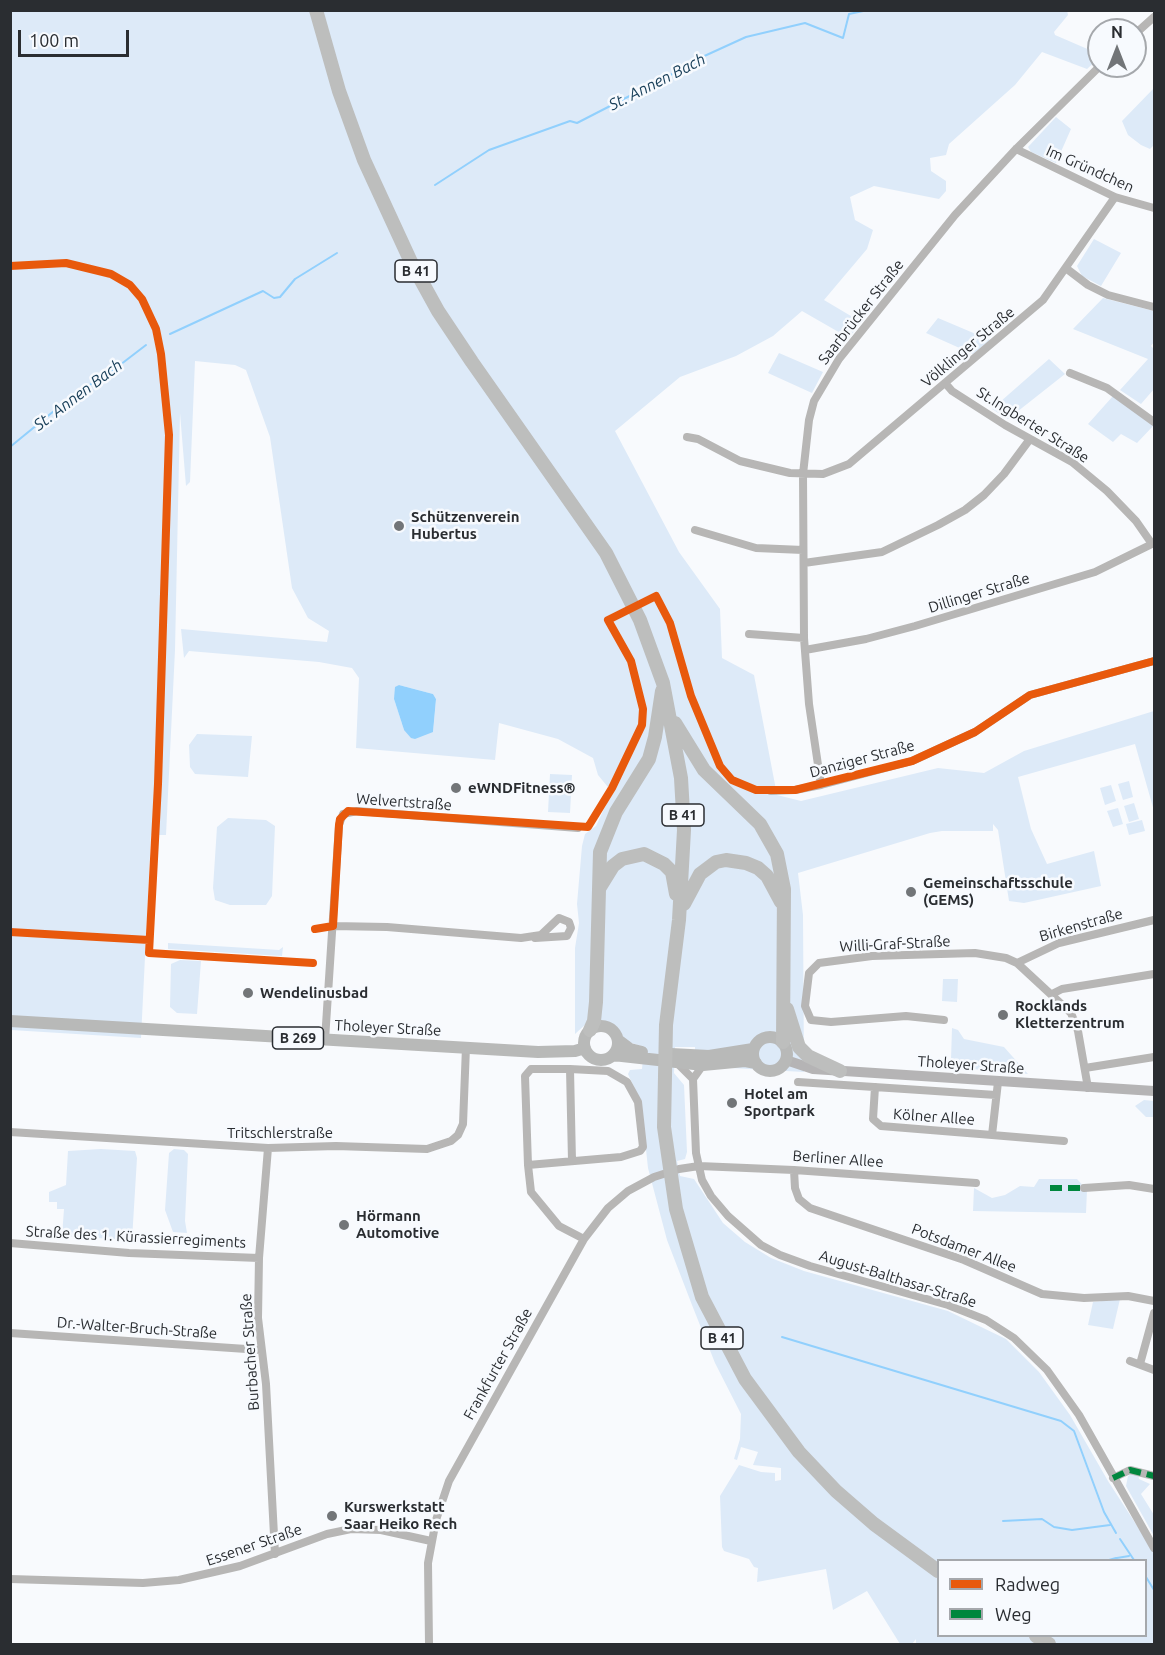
<!DOCTYPE html>
<html>
<head>
<meta charset="utf-8">
<style>
	body { margin:0 }
	#map { position:relative; width:1165px; height:1655px; overflow:hidden; background:#f8fafd; font-family:Ubuntu,sans-serif }
	canvas { display:block }
	.frame { position:absolute; inset:0; border:12px solid #2a2d31; pointer-events:none }
	.legend { position:absolute; left:937px; top:1559px; width:210px; height:78px; box-sizing:border-box; background:#f7fafe; border:2px solid #a5a8ac; margin:0; padding:8px 10px; list-style:none; font-size:18px; color:#2a2d31 }
	.legend li { display:flex; align-items:center; gap:12px; height:30px }
	.legend b { width:30px; border:2px solid #a5a8ac }
	.north { position:absolute; left:1087px; top:18px; width:60px; height:60px; box-sizing:border-box; background:#f7fafe; border:2px solid #a5a8ac; border-radius:50%; rotate:0deg; font-size:16px; font-weight:700; line-height:24px; text-align:center; color:#2a2d31 }
	.north::after { content:''; display:block; margin:auto; width:21px; height:27px; background:#727578; clip-path:polygon(50% 0,100% 100%,50% 72%,0 100%) }
	.scale { position:absolute; left:18px; top:30px; width:111px; height:27px; box-sizing:border-box; border:3px solid #2a2d31; border-top:0; padding-left:8px; font-size:18px; line-height:21px; white-space:nowrap; color:#2a2d31; -webkit-text-stroke:4px #f7fafe; paint-order:stroke }
</style>
</head>
<body>
<div id="map">
<canvas width="1165" height="1655"></canvas>
<div class="frame"></div>
<ul class="legend">
<li><b style="height:8px;background:#e8590c"></b>Radweg</li>
<li><b style="height:8px;background:#00873e"></b>Weg</li>
</ul>
<div class="north">N</div>
<div class="scale">100 m</div>
</div>
<script>
const c = document.querySelector('canvas').getContext('2d');
c.lineJoin = 'round';
function fill(path, color) { c.fillStyle = color; c.fill(path, 'evenodd'); }
const shape = rows => new Path2D(rows.map(r => 'M' + r).join(''));
function trace(path, color, width, dash) { c.strokeStyle = color; c.lineWidth = width; c.lineCap = dash ? 'butt' : 'round'; c.setLineDash(dash || []); c.stroke(path); }
function label(font, color, halo, rows, align = 'center') {
  c.font = font + ' Ubuntu,sans-serif'; c.lineWidth = 5; c.setLineDash([]); c.textBaseline = 'middle'; c.strokeStyle = halo; c.fillStyle = color; for (const [text, x, y, turn = 0] of rows) {
    c.save(); c.translate(x, y); c.rotate((+turn || 0) * Math.PI / 180); c.textAlign = isNaN(turn) ? turn : align; if (halo) c.strokeText(text, 0, 0); c.fillText(text, 0, 0); c.restore();
  }
}
const green = shape([
	[1067,10,1068,15,1054,32,1055,35,1099,54,1099,58,1087,69,1042,52,1015,85,949,144,946,155,930,158,931,171,946,181,946,191,939,199,874,186,850,197,855,220,873,230,867,249,824,300,861,322,849,338,802,311,773,336,736,356,680,377,615,431,679,552,720,609,722,658,754,675,777,795,801,801,938,768,984,773,1024,751,1154,711,1154,811,1135,744,1018,777,1031,829,1047,864,1094,851,1101,886,1024,903,1009,901,998,830,993,824,993,831,942,831,930,833,798,873,803,915,804,1072,695,1066,695,1047,675,1047,674,1073,684,1085,687,1152,685,1159,677,1161,680,1176,694,1179,723,1223,745,1242,771,1258,804,1271,948,1311,1006,1339,1039,1372,1070,1415,1108,1481,1154,1552,1154,1644,916,1644,916,1639,912,1644,900,1644,867,1591,833,1610,826,1569,757,1582,758,1568,754,1567,749,1559,724,1551,722,1547,720,1496,739,1465,761,1472,775,1473,775,1481,781,1480,781,1468,753,1465,758,1452,741,1447,737,1460,734,1459,740,1439,741,1414,715,1363,692,1305,667,1240,648,1168,641,1103,628,1074,630,1070,642,1069,644,1047,625,1041,613,1025,599,1021,587,1023,575,1034,575,948,579,923,577,904,582,846,585,834,596,826,612,792,598,775,593,758,558,739,499,723,495,760,356,748,359,678,352,668,319,662,189,651,184,658,181,629,327,642,329,631,308,618,292,588,270,437,246,370,235,365,195,361,190,482,186,486,180,413,175,650,166,835,151,835,141,1038,11,1030,10,11],
	[399,685,433,694,436,699,433,732,404,730,394,699],
	[938,1560,1146,1560,1146,1636,938,1636],
	[1154,88,1154,145,1150,149,1141,145,1128,135,1122,121],
	[1056,117,1071,129,1056,163,1031,152,1028,147],
	[1094,239,1121,253,1101,286,1082,276,1077,266],
	[1103,298,1154,311,1154,342,1151,346,1154,349,1154,389,1141,404,1120,390,1148,359,1073,329],
	[938,318,990,340,973,354,926,333],
	[779,353,823,372,812,393,768,373],
	[1049,359,1065,374,1008,419,992,409],
	[1113,396,1154,425,1137,443,1121,434,1113,442,1088,424],
	[197,734,252,736,248,777,195,774,190,767,189,745],
	[550,774,572,775,570,813,548,812],
	[1129,781,1133,797,1123,800,1118,784],
	[1111,785,1116,801,1105,805,1100,788],
	[1134,803,1139,819,1129,822,1124,806],
	[1118,808,1123,824,1113,827,1107,811],
	[228,818,266,820,275,826,272,896,266,905,230,905,215,900,213,888,217,827],
	[1142,820,1145,831,1129,835,1126,824],
	[168,943,279,950,283,947,282,956,168,949],
	[180,960,201,961,197,1014,177,1013,170,1007,171,964],
	[943,979,958,979,957,1002,942,1001],
	[952,1028,958,1030,964,1039,1004,1047,1028,1074,962,1068,951,1059],
	[1144,1100,1154,1101,1154,1117,1146,1117,1135,1106],
	[101,1149,135,1151,137,1158,132,1240,62,1236,64,1209,57,1209,57,1202,49,1202,49,1192,66,1185,68,1151],
	[174,1149,184,1150,188,1154,185,1221,187,1233,173,1232,165,1210,169,1153],
	[1039,1179,1077,1179,1087,1190,1086,1213,973,1211,974,1188,992,1198,1005,1195,1020,1186,1034,1187],
	[1120,1299,1113,1329,1088,1325,1093,1302],
	[1133,1473,1138,1474,1139,1479,1150,1484,1141,1494,1154,1515,1154,1536,1126,1486,1128,1476]
]);
const water = shape([
	[399,685,433,694,436,699,433,732,415,739,411,738,404,730,394,699,395,687]
]);
const stream = shape([
	[435,185,489,150,570,121,577,123,686,67,694,66,700,58,746,37,805,23,843,38,849,14,868,10],
	[170,334,263,291,274,298,280,297,295,279,337,253],
	[10,447,71,397,116,368,146,345],
	[782,1337,1061,1421,1074,1431,1104,1512,1116,1533],
	[1003,1521,1042,1519,1054,1527,1072,1530,1110,1525],
	[1120,1539,1134,1560],
	[1117,1558,1129,1556],
	[1109,1560,1116,1558],
	[1146,1577,1154,1590]
]);
const street = shape([
	[1135,34,1154,17],
	[1016,149,1115,197,1154,208],
	[1067,269,1088,285,1108,295,1154,307],
	[1070,373,1107,388,1154,422],
	[946,384,952,391,1005,425,1072,462,1107,491,1136,521,1152,544],
	[687,437,698,439,740,461,790,473,823,474,849,464,1043,300,1115,197],
	[695,530,756,548,803,550],
	[804,563,882,552,938,525,965,510,984,495,1004,474,1030,439],
	[749,634,804,638],
	[805,650,866,639,915,626,1095,572,1154,543],
	[821,785,809,704,804,638,803,474,809,420,814,401,839,359,955,215,1016,149,1100,66],
	[771,791,795,790,821,785,912,761,975,732,1030,695,1154,661],
	[333,926,387,927,521,938,541,935,559,918,569,922,571,928,567,936,535,938],
	[1017,963,1059,943,1154,920],
	[1052,994,1062,989,1154,974],
	[944,1020,906,1016,831,1022,811,1020,805,1006,809,973,819,963,872,956,975,953,1006,958,1017,963,1071,1013,1078,1031,1088,1088],
	[325,1040,339,825,343,814,357,811,578,828],
	[677,1063,693,1079],
	[703,1065,693,1079,696,1153,702,1180,711,1196,728,1216,761,1245,780,1255,810,1266,948,1305,986,1320,1014,1338,1047,1370,1079,1415,1154,1548],
	[1085,1068,1154,1057],
	[570,1069,572,1161],
	[798,1082,996,1095],
	[998,1082,992,1135,1064,1141],
	[875,1087,873,1119,881,1126,992,1135],
	[10,1132,268,1148,336,1146,427,1149,451,1141,458,1135,463,1124,466,1047],
	[268,1148,259,1258,258,1318,266,1384,275,1554],
	[528,1165,621,1157,640,1151,643,1147,638,1102,627,1082,608,1071,570,1069,531,1069,525,1076,528,1165,531,1192,559,1226,584,1239],
	[794,1170,795,1188,799,1199,810,1208,964,1260,1042,1294,1084,1298,1128,1296,1154,1301],
	[1084,1188,1129,1185,1154,1189],
	[10,1243,129,1253,259,1258],
	[10,1333,261,1350],
	[1130,1361,1154,1370],
	[1140,1364,1154,1313],
	[1113,1478,1130,1470,1154,1476],
	[10,1579,143,1583,179,1580,240,1566,327,1534,351,1529,381,1530,431,1541],
	[429,1644,428,1563,436,1520,449,1481,584,1239,608,1208,628,1191,654,1177,679,1169,699,1166,794,1170,976,1183]
]);
const secondary = shape([
	[786,1060,813,1069,1154,1091]
]);
const primary = shape([
	[10,1021,538,1052,575,1051,585,1048],
	'584 1043a17 17 0 1 1 34 0a17 17 0 1 1-34 0Z',
	'753 1054a17 17 0 1 1 34 0a17 17 0 1 1-34 0Z',
	[618,1040,630,1049,642,1052],
	[671,1054,709,1056,753,1049],
	[613,1055,703,1065,745,1061,756,1063]
]);
const highway = shape([
	[316,10,339,91,364,160,411,262,438,311,472,362,606,553,640,620,663,683,681,778,684,830,679,920,666,1025,664,1127,676,1209,702,1297,745,1379,799,1452,836,1491,874,1524,938,1571],
	[675,723,704,770,760,824,777,854,784,889,783,1042],
	[600,887,613,866,622,859,644,854,664,864,672,872,676,894],
	[684,904,700,874,716,862,726,860,746,863,758,868,767,876,781,902],
	[787,1009,799,1047,808,1056,840,1071],
	[590,1030,594,1021,596,1002,600,852,616,812,649,759,655,737,662,691],
	[1036,1636,1049,1644]
]);
const quiet = shape([
	[1050,1188,1084,1188],
	[1113,1478,1130,1470,1154,1476]
]);
const cycleway = shape([
	[10,266,66,263,111,274,130,285,142,299,156,329,161,354,169,435,158,784,149,953,313,963],
	[315,929,333,926,339,825,340,819,348,811,588,827,612,788,642,725,643,709,631,661,608,620,656,596,670,623,691,696,720,766,732,780,756,790,795,790,912,761,975,732,1030,695,1154,661],
	[10,932,149,940]
]);
const markers = [
	[399,526,6,"#727578"],
	[456,788,6,"#727578"],
	[911,892,6,"#727578"],
	[248,993,6,"#727578"],
	[1003,1015,6,"#727578"],
	[732,1103,6,"#727578"],
	[344,1225,6,"#727578"],
	[332,1516,6,"#727578"]
];
const shields = [
	[416,271,42],
	[683,815,42],
	[298,1038,51],
	[722,1338,42]
];
const shieldNames = [
	["B 41",416,271],
	["B 41",683,815],
	["B 269",298,1038],
	["B 41",722,1338]
];
const streetNames = [
	["Im Gründchen",1090,169,24],
	["Saarbrücker Straße",861,312,-52],
	["Völklinger Straße",968,347,-40],
	["St.Ingberter Straße",1033,425,32],
	["Dillinger Straße",979,593,-17],
	["Danziger Straße",862,759,-15],
	["Welvertstraße",404,802,4],
	["Birkenstraße",1081,925,-16],
	["Willi-Graf-Straße",895,944,-3],
	["Tholeyer Straße",388,1028,3],
	["Tholeyer Straße",971,1065,4],
	["Kölner Allee",934,1117,4],
	["Tritschlerstraße",280,1133],
	["Berliner Allee",838,1159,4],
	["Straße des 1. Kürassierregiments",136,1237,3],
	["Potsdamer Allee",964,1248,21],
	["August-Balthasar-Straße",898,1279,17],
	["Dr.-Walter-Bruch-Straße",137,1328,4],
	["Burbacher Straße",250,1352,-94],
	["Frankfurter Straße",498,1364,-61],
	["Essener Straße",254,1545,-19]
];
const poiNames = [
	["Schützenverein",411,517],
	["Hubertus",411,534],
	["eWNDFitness®",468,788],
	["Gemeinschaftsschule",923,883],
	["(GEMS)",923,900],
	["Wendelinusbad",260,993],
	["Rocklands",1015,1006],
	["Kletterzentrum",1015,1023],
	["Hotel am",744,1094],
	["Sportpark",744,1111],
	["Hörmann",356,1216],
	["Automotive",356,1233],
	["Kurswerkstatt",344,1507],
	["Saar Heiko Rech",344,1524]
];
const waterNames = [
	["St. Annen Bach",657,82,-27],
	["St. Annen Bach",78,395,-37]
];
fill(green, '#ddeaf8');
fill(water, '#91d0fd');
trace(stream, '#91d0fd', 2);
trace(street, '#b7b6b5', 8);
trace(secondary, '#b5b4b5', 10);
trace(primary, '#b8b9b8', 12);
trace(highway, '#bdbebd', 14);
trace(quiet, '#00873e', 6, [12, 6]);
trace(cycleway, '#e8590c', 8);
for (const [x, y, r, color] of markers) { const dot = new Path2D(); dot.arc(x, y, r, 0, 2 * Math.PI); c.fillStyle = color; c.fill(dot); trace(dot, '#f7fafe', 2); }
for (const [x, y, w] of shields) { const box = new Path2D(); box.roundRect(x - w / 2, y - 11, w, 22, 4.5); c.fillStyle = '#f7fafe'; c.fill(box); trace(box, '#2a2d31', 1.5); }
label('bold 14px', '#2a2d31', null, shieldNames);
label('15px', '#2a2d31', '#f7fafe', streetNames);
label('bold 15px', '#2a2d31', '#f7fafe', poiNames, 'left');
label('italic 16px', '#1a405a', '#f7fafe', waterNames);
</script>
</body>
</html>
